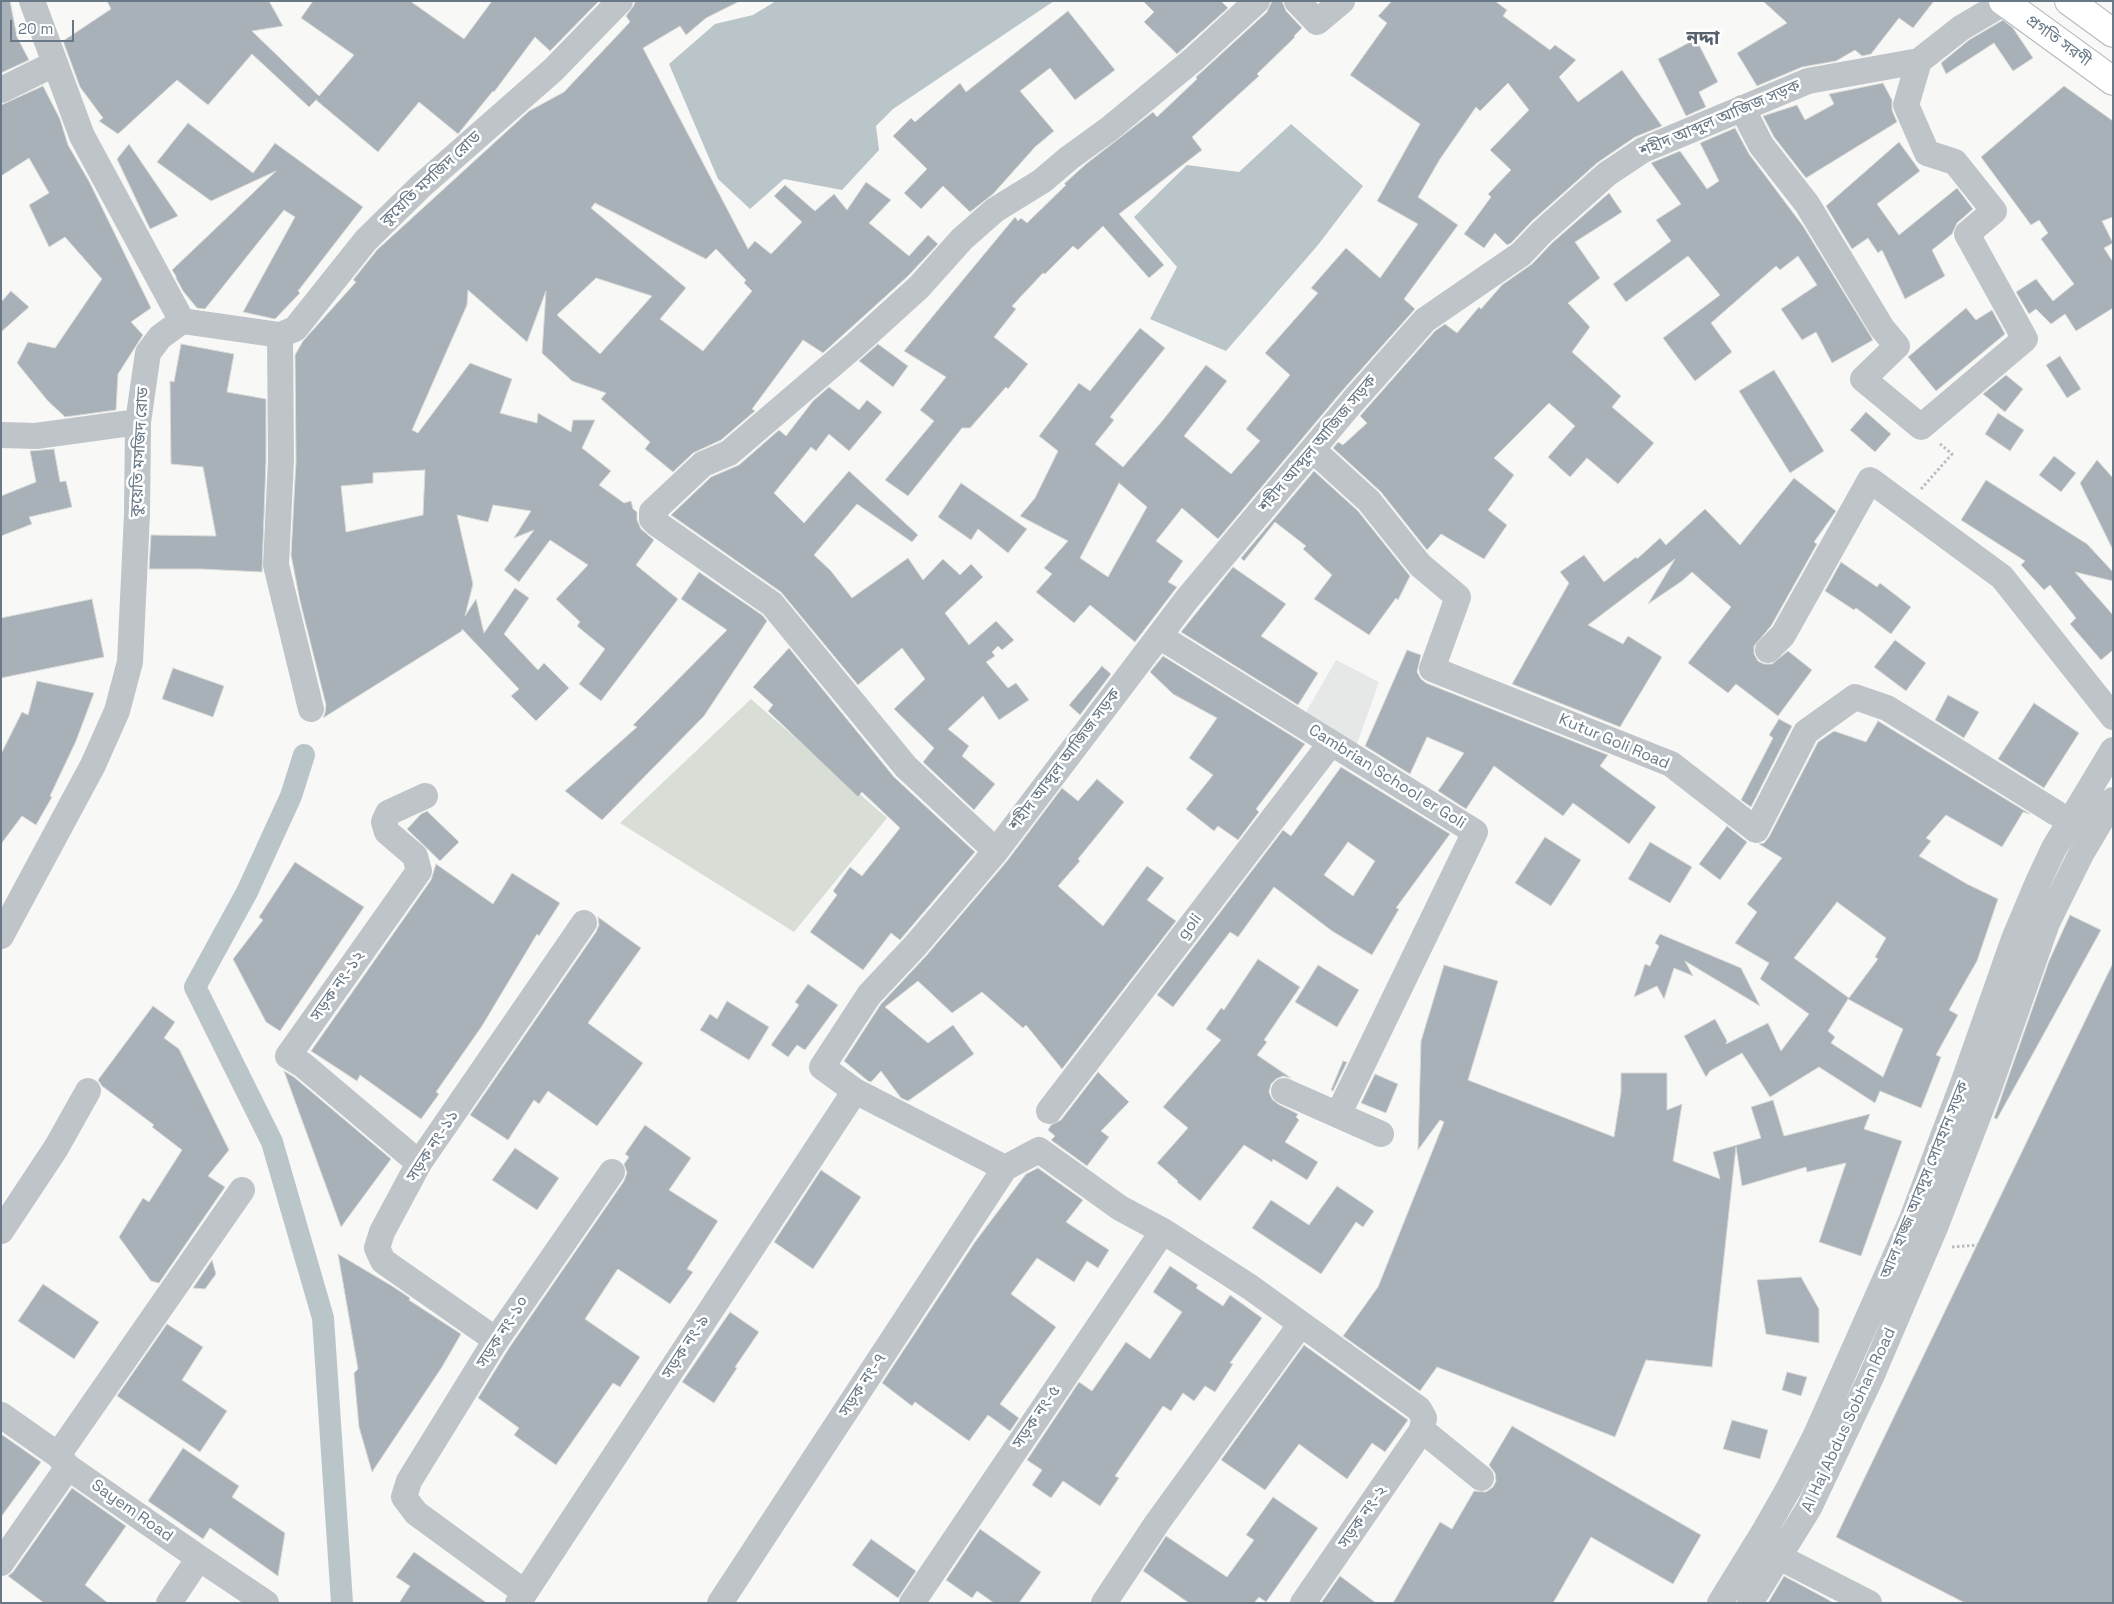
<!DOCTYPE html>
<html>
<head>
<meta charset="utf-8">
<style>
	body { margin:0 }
	#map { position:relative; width:2114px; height:1604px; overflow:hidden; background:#f8f8f6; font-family:"Space Grotesk",sans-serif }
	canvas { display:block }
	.frame { position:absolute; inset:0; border:2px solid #687886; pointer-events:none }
	.scale { position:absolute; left:10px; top:20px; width:64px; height:22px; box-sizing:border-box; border:2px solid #687886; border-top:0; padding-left:6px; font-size:15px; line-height:18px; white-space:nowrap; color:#687886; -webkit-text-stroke:4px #fff; paint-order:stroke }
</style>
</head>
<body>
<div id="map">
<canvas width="2114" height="1604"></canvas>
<div class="frame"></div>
<div class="scale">20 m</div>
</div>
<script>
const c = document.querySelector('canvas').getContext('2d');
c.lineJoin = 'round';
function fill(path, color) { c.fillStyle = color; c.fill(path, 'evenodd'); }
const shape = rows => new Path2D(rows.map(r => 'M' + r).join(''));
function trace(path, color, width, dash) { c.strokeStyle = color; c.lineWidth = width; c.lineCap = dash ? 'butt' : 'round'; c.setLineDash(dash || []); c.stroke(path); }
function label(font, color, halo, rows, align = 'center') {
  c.font = font + ' "Space Grotesk","Noto Sans Bengali",sans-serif'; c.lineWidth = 5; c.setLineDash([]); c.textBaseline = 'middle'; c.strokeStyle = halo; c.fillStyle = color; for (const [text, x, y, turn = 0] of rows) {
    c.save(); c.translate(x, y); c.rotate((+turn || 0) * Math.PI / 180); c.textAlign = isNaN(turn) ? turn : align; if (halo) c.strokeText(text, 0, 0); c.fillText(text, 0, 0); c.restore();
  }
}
const built = shape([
	[1336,660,1379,682,1356,747,1305,714]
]);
const green = shape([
	[751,699,887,818,794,932,620,823]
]);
const water = shape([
	[776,1,1054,1,893,109,876,126,879,150,842,190,784,179,750,209,718,179,669,64,715,24,753,15],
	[1291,124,1363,186,1318,245,1226,351,1150,319,1177,267,1134,217,1187,165,1239,172]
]);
const canal = shape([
	[304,755,291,796,247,892,195,987,272,1142,323,1318,342,1603]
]);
const building = shape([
	[1,1,10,1,17,37,29,60,1,73,1,1],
	[107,1,269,1,283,26,252,31,319,96,354,55,301,18,313,1,410,1,464,39,492,1,599,1,550,51,535,37,494,92,493,91,458,134,419,102,378,152,316,100,317,99,309,107,252,54,208,105,177,80,118,134,99,121,103,118,80,87,63,41,111,9,107,1],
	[635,1,740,1,706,18,686,35,680,26,643,48,748,249,755,241,771,254,802,222,774,196,785,185,815,211,834,194,847,210,866,182,891,200,869,223,909,256,928,235,938,244,908,276,823,353,803,340,752,409,755,411,721,440,693,453,673,472,645,449,650,442,601,399,606,393,572,381,542,353,546,291,527,342,468,290,467,305,412,430,418,433,470,363,512,379,500,413,537,423,538,413,571,432,573,420,595,420,582,448,611,471,599,485,624,503,631,501,633,509,637,512,637,520,641,529,654,540,636,565,678,599,601,701,579,684,605,649,577,626,580,622,556,599,588,565,550,540,519,582,504,570,534,530,514,538,531,511,493,505,488,522,457,515,473,584,465,616,476,599,484,633,515,588,529,598,504,634,538,670,544,663,569,688,536,721,511,696,519,689,462,629,462,631,323,718,325,713,326,705,300,601,291,555,296,461,295,355,303,341,356,282,353,280,377,250,529,111,564,92,630,22,626,16,634,5,635,1],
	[595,203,706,259,716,249,746,280,744,283,752,291,703,351,660,319,686,288,591,208,595,203],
	[596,278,652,296,600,354,557,315,596,278],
	[425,470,423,515,346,532,341,486,373,483,373,473,425,470],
	[1143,1,1221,1,1228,8,1177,54,1144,22,1154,12,1143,1],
	[1272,1,1282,1,1286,11,1302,28,1294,36,1295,37,1257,74,1259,76,1192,137,1202,150,1119,214,1164,265,1149,278,1103,226,1078,250,1073,246,1045,274,1043,273,1012,306,1016,309,994,337,1028,364,1008,389,1006,387,970,428,962,428,908,496,885,480,934,421,920,410,946,377,904,351,1015,217,1018,221,1021,218,1027,223,1066,185,1064,184,1086,164,1153,112,1157,117,1197,79,1196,77,1267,12,1272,1],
	[1392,1,1495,1,1507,10,1503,16,1550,50,1555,45,1576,60,1559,77,1578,102,1622,70,1662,126,1635,137,1597,163,1532,221,1511,243,1507,245,1495,233,1484,248,1464,234,1491,197,1488,194,1511,170,1490,150,1529,110,1508,83,1480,111,1476,107,1440,159,1418,197,1458,225,1404,299,1415,309,1342,391,1218,539,1182,508,1156,541,1183,561,1168,582,1177,587,1135,642,1090,605,1074,623,1036,592,1052,574,1044,568,1068,541,1020,516,1035,498,1058,451,1039,436,1079,383,1090,391,1140,328,1165,348,1110,417,1114,420,1095,444,1123,467,1163,420,1206,365,1227,381,1184,436,1231,474,1260,441,1246,429,1290,375,1265,353,1318,293,1311,288,1346,248,1380,278,1418,224,1377,201,1420,124,1350,75,1387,23,1378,16,1392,1],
	[1119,483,1147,507,1108,577,1080,558,1119,483],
	[1763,1,1934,1,1913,28,1899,18,1871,54,1862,56,1855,50,1836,61,1802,67,1757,86,1737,53,1787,23,1763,1],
	[1068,11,1115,70,1075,100,1050,68,1020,91,1054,131,1035,147,993,194,970,212,943,186,921,209,904,193,927,169,893,136,911,118,915,122,960,83,966,92,1068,11],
	[2003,20,2013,28,2033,58,2013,71,1994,43,1946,74,1941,63,1969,40,2003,20],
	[1696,39,1718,82,1699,92,1706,107,1686,116,1658,59,1696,39],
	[1883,83,1892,100,1892,110,1897,122,1806,178,1774,137,1763,116,1797,105,1805,120,1834,104,1829,94,1883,83],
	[43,86,60,119,68,145,90,183,151,308,131,322,143,335,118,374,116,410,65,417,47,400,17,363,28,342,55,348,102,279,65,237,49,247,29,205,49,193,29,158,1,176,1,105,43,86],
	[2064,86,2113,121,2113,217,2102,221,2113,243,2104,248,2113,262,2113,308,2076,331,2065,314,2051,324,2036,309,2029,314,2016,292,2036,279,2053,301,2074,284,2041,239,2048,233,2039,220,2031,225,1981,157,2064,86],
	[188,123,253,173,275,143,363,207,298,291,300,293,275,319,243,312,295,217,284,210,205,309,197,308,183,291,176,278,176,276,172,270,276,171,211,201,157,162,188,123],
	[1735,128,1749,154,1803,226,1873,340,1832,363,1816,332,1802,340,1781,309,1817,285,1798,256,1780,270,1776,266,1711,323,1732,352,1695,381,1663,338,1720,295,1688,256,1626,302,1613,284,1671,241,1656,220,1681,204,1651,163,1680,151,1707,189,1719,181,1700,143,1735,128],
	[1899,142,1920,171,1877,204,1899,235,1957,188,1973,209,1957,223,1952,234,1932,250,1945,276,1905,299,1882,250,1878,253,1868,238,1852,249,1826,206,1899,142],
	[129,144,178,216,150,229,117,159,129,144],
	[1609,193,1622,212,1575,242,1600,278,1568,303,1590,327,1572,352,1621,396,1612,407,1654,443,1618,484,1587,458,1570,477,1548,457,1575,426,1549,403,1494,458,1514,475,1488,510,1507,525,1484,559,1441,534,1427,550,1381,492,1333,448,1338,442,1343,445,1367,423,1360,416,1435,331,1445,324,1457,333,1479,307,1481,309,1502,285,1532,264,1552,243,1609,193],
	[11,291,29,307,1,332,1,302,11,291],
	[1966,308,1976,320,1992,310,2005,334,1936,391,1908,357,1966,308],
	[181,344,234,354,227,392,266,399,266,460,262,572,201,569,149,569,151,535,216,536,203,467,171,464,170,381,174,382,181,344],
	[878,344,908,366,893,387,859,361,878,344],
	[2060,356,2081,389,2067,398,2046,365,2060,356],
	[1774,370,1824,451,1790,473,1739,391,1774,370],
	[2006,375,2023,389,2005,412,1983,394,2006,375],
	[829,387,859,410,867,400,882,412,849,451,829,434,816,451,811,447,774,493,804,523,849,471,918,535,912,542,857,504,814,555,831,571,852,598,908,558,923,580,943,559,960,575,971,564,983,577,945,613,969,645,996,621,1014,640,1002,650,998,646,992,652,995,656,986,662,1008,688,1016,683,1029,700,999,720,983,696,948,729,969,746,962,756,995,784,974,810,923,762,934,748,894,709,925,679,902,648,858,685,781,592,671,515,711,477,739,465,779,430,786,436,813,401,829,387],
	[1866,412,1891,434,1875,452,1850,430,1866,412],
	[1998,413,2024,430,2010,451,1985,434,1998,413],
	[54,449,60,482,66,481,72,507,29,517,32,524,1,536,1,496,36,482,30,451,54,449],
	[2054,456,2076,473,2061,492,2039,475,2054,456],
	[2097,460,2113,478,2113,550,2080,483,2097,460],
	[1314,471,1358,511,1410,576,1398,600,1396,598,1369,635,1314,599,1332,575,1303,549,1306,546,1275,522,1244,561,1241,558,1314,471],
	[1794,478,1836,511,1814,542,1817,544,1771,626,1754,646,1754,654,1758,661,1764,664,1772,664,1788,651,1812,670,1778,716,1736,684,1728,693,1688,663,1731,607,1692,572,1682,581,1648,604,1675,559,1588,625,1623,644,1628,636,1662,657,1620,727,1512,684,1569,583,1560,572,1584,555,1604,582,1636,557,1637,559,1660,538,1666,545,1705,509,1740,545,1794,478],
	[1986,480,2087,544,2113,572,2113,581,2075,572,2113,615,2113,650,2101,660,2070,624,2076,618,2050,585,2044,590,2021,565,2025,561,1961,520,1986,480],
	[961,483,1027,529,1008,553,978,529,971,540,938,517,961,483],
	[1841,562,1877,587,1880,583,1911,607,1891,634,1856,608,1854,610,1825,591,1841,562],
	[1233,567,1286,604,1261,636,1318,673,1298,705,1181,632,1233,567],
	[699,572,762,615,767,621,704,716,602,820,565,791,637,727,633,725,727,630,681,599,699,572],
	[92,599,104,657,1,678,1,618,92,599],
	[1895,640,1926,663,1906,691,1874,667,1895,640],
	[789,648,894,777,975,852,900,940,891,933,863,970,810,932,837,895,833,891,850,867,862,876,900,828,862,792,858,797,768,711,773,705,753,687,789,648],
	[1407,650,1421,655,1417,672,1421,679,1426,683,1608,755,1600,766,1656,807,1629,844,1573,803,1563,816,1494,766,1466,809,1438,791,1464,753,1427,737,1410,774,1365,746,1407,650],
	[1163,656,1305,744,1256,809,1259,812,1238,840,1218,826,1214,831,1186,809,1213,775,1189,758,1217,718,1173,694,1150,672,1163,656],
	[1102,666,1111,674,1080,715,1069,705,1102,666],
	[173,668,224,686,213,717,162,699,173,668],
	[37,681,94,693,76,741,50,796,52,797,36,825,22,816,1,844,1,754,22,712,28,715,37,681],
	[1948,695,1979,712,1964,738,1935,720,1948,695],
	[2034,703,2079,733,2044,788,1998,759,2034,703],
	[1779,719,1792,726,1751,807,1741,800,1773,738,1769,735,1779,719],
	[1878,721,2030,814,2023,812,2002,847,1946,815,1926,838,1931,841,1919,856,1967,884,1998,899,1977,961,1949,1010,1958,1015,1936,1055,1941,1057,1921,1108,1880,1091,1875,1103,1819,1067,1770,1097,1742,1053,1710,1071,1706,1077,1684,1036,1715,1019,1727,1041,1726,1044,1768,1023,1781,1051,1809,1014,1760,979,1769,963,1735,943,1757,912,1747,904,1782,858,1759,844,1764,843,1769,837,1818,742,1834,731,1866,742,1878,721],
	[1837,902,1886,938,1875,957,1878,959,1849,998,1794,958,1837,902],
	[1848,999,1903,1029,1883,1077,1831,1043,1835,1037,1828,1031,1848,999],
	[1341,767,1450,834,1396,908,1399,909,1372,955,1332,931,1274,887,1238,937,1230,932,1173,1007,1157,995,1283,830,1291,836,1341,767],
	[1348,842,1375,861,1353,896,1324,875,1348,842],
	[1097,779,1124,802,1078,859,1080,861,1058,886,1103,926,1147,866,1164,878,1147,900,1176,921,1062,1069,1026,1025,1023,1028,982,992,952,1013,918,981,885,1007,928,1043,953,1025,974,1054,908,1101,901,1098,881,1071,871,1082,868,1081,844,1061,881,1004,926,956,1007,861,1062,788,1078,801,1097,779],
	[427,811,459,842,440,861,407,829,421,814,427,811],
	[1727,826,1747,842,1720,880,1699,864,1727,826],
	[1545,837,1581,860,1551,906,1515,883,1545,837],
	[1650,842,1692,867,1670,903,1628,879,1650,842],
	[295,862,364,907,280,1031,266,1022,233,959,263,920,259,917,295,862],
	[436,864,493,904,512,873,560,903,539,936,537,934,482,1026,436,1092,439,1094,421,1119,360,1075,357,1081,311,1051,431,880,436,864],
	[2070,915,2101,930,1997,1119,1994,1118,2049,961,2070,915],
	[598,917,641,948,588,1023,643,1063,597,1126,548,1091,539,1104,534,1100,508,1140,470,1115,596,932,599,925,598,917],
	[1660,934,1741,968,1760,1006,1685,961,1693,976,1674,968,1664,999,1657,986,1634,997,1645,964,1650,966,1659,946,1655,943,1660,934],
	[1258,959,1300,987,1264,1040,1267,1042,1257,1055,1291,1078,1283,1076,1276,1079,1271,1084,1269,1092,1272,1099,1278,1104,1298,1114,1296,1117,1299,1120,1285,1142,1318,1162,1307,1180,1273,1159,1272,1162,1244,1145,1200,1201,1177,1182,1178,1181,1157,1163,1188,1128,1163,1107,1221,1040,1206,1029,1221,1008,1224,1010,1258,959],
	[2113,963,2113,1603,1965,1603,1836,1537,2113,963],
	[1318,965,1359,990,1337,1027,1295,1002,1318,965],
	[1444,965,1498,981,1468,1080,1614,1137,1621,1092,1621,1073,1667,1073,1667,1110,1682,1104,1673,1161,1720,1179,1713,1152,1761,1138,1751,1107,1773,1100,1784,1136,1870,1114,1864,1129,1902,1141,1861,1256,1819,1242,1846,1163,1807,1172,1806,1167,1742,1186,1736,1147,1712,1367,1646,1360,1615,1437,1437,1367,1420,1391,1343,1336,1378,1287,1444,1122,1440,1120,1418,1150,1421,1041,1444,965],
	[808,984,838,1005,805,1050,797,1045,788,1057,771,1045,799,1005,795,1002,808,984],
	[727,1001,769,1027,749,1060,700,1030,710,1014,717,1019,727,1001],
	[153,1006,175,1022,164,1038,179,1049,229,1150,208,1176,225,1187,159,1283,151,1281,119,1237,143,1198,149,1202,182,1150,152,1127,154,1125,102,1086,98,1080,153,1006],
	[1343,1061,1347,1062,1333,1091,1331,1090,1343,1061],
	[284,1071,294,1077,391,1159,341,1227,284,1071],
	[1098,1072,1129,1102,1101,1131,1109,1137,1087,1166,1051,1140,1055,1136,1048,1130,1051,1125,1061,1120,1098,1072],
	[1375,1074,1398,1084,1386,1113,1361,1103,1375,1074],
	[645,1125,691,1158,669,1190,718,1221,687,1269,693,1272,670,1304,618,1269,617,1270,585,1319,640,1357,620,1387,613,1383,556,1465,514,1435,519,1428,478,1398,509,1348,624,1181,627,1173,624,1164,629,1157,625,1154,645,1125],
	[515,1148,559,1178,537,1210,492,1180,515,1148],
	[1038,1168,1083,1200,1066,1222,1109,1250,1098,1268,1087,1261,1074,1282,1037,1258,1011,1294,1056,1327,1000,1404,1019,1418,1010,1431,988,1415,969,1441,915,1402,912,1406,882,1383,975,1242,1026,1174,1038,1168],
	[821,1170,861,1197,813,1269,774,1242,821,1170],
	[1337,1186,1374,1211,1363,1227,1356,1222,1321,1274,1252,1228,1271,1200,1309,1225,1337,1186],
	[338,1254,392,1286,410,1298,409,1300,461,1334,442,1367,372,1472,359,1427,354,1373,358,1369,338,1254],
	[212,1260,216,1274,205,1289,193,1288,212,1260],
	[1170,1266,1198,1285,1196,1288,1223,1306,1230,1295,1262,1318,1230,1363,1233,1364,1215,1392,1205,1386,1194,1401,1183,1393,1171,1411,1163,1406,1115,1476,1119,1478,1100,1506,1063,1481,1051,1498,1032,1485,1042,1470,1027,1460,1079,1382,1092,1391,1126,1342,1150,1359,1182,1312,1153,1292,1170,1266],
	[1801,1277,1819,1309,1819,1343,1766,1334,1757,1280,1801,1277],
	[43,1284,99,1322,74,1359,18,1321,43,1284],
	[730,1312,759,1332,735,1367,737,1368,714,1403,682,1382,730,1312],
	[167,1324,203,1347,182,1380,227,1411,200,1452,117,1396,167,1324],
	[1304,1345,1408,1420,1385,1452,1372,1443,1347,1479,1299,1444,1265,1490,1221,1460,1304,1345],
	[1787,1372,1807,1377,1801,1396,1782,1390,1787,1372],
	[1732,1420,1768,1430,1760,1459,1723,1449,1732,1420],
	[1512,1426,1701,1535,1673,1584,1591,1537,1553,1603,1393,1603,1440,1522,1452,1529,1474,1491,1486,1492,1493,1487,1496,1481,1495,1473,1489,1465,1512,1426],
	[1,1434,41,1462,1,1517,1,1434],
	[183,1448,239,1486,232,1497,285,1533,278,1576,210,1528,203,1539,148,1501,183,1448],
	[72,1488,126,1526,85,1585,108,1603,44,1603,8,1576,13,1572,72,1488],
	[1273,1497,1318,1528,1266,1602,1259,1597,1254,1603,1189,1603,1143,1571,1166,1536,1227,1577,1254,1540,1246,1535,1273,1497],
	[980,1529,1041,1572,1019,1603,994,1603,977,1591,972,1598,946,1580,980,1529],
	[871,1539,916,1571,898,1598,852,1565,871,1539],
	[414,1552,487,1603,399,1603,410,1586,396,1577,414,1552],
	[1340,1576,1376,1603,1321,1603,1340,1576],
	[1784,1576,1827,1599,1833,1603,1768,1603,1784,1576]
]);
const path = shape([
	[1921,489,1952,454,1939,443],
	[1952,1247,1978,1245]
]);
const minor = shape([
	[32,1,82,136,182,321],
	[1297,1,1317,22,1342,1],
	[1,90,54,64],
	[1742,108,1761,145,1807,204,1882,328,1897,346,1863,379,1921,427,2025,339,1967,234,1994,211,1955,162,1927,153,1906,105,1919,61],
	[280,335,281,460,276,565,311,709],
	[1,435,36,436,138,422],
	[1313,450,1369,501,1420,565,1458,597,1432,669,1671,764,1756,830,1806,732,1855,697,1887,708,2056,813],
	[1159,636,1475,832,1338,1115,1381,1134,1284,1091],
	[1768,650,1783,635,1870,480,2002,577,2113,717],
	[996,851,906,767,772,604,656,523,652,519,652,512,703,464,729,453,854,346,919,287,962,239,995,210,1042,181,1069,158,1109,129,1194,59,1257,1],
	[1,936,93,765,117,711,130,662,137,514,138,422,148,353,160,337,182,321,280,335,295,329,366,240,421,186,553,70,620,1],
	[1049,1111,1331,743],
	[419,1163,303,1065,288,1056,419,871,415,856,387,832,384,822,388,813,425,796],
	[1005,1168,855,1091,822,1067,869,995,915,946,996,851,1187,599,1353,401,1425,320,1521,254,1542,232,1607,174,1643,150,1808,81,1919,61,1961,28,2005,2],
	[1,1231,56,1148,88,1091],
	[496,1340,383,1261,377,1248,382,1232,419,1163,584,923],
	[1,1415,58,1455,68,1467,199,1558,266,1603],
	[58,1455,242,1190],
	[1779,1557,1869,1603],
	[1,1563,68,1467],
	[524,1592,416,1513,404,1497,409,1481,496,1340,612,1172],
	[169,1603,199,1558],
	[518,1603,855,1091],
	[720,1603,1005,1168,1039,1150,1120,1208,1163,1231,1250,1287,1419,1409,1424,1418,1422,1430,1481,1478],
	[912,1603,1163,1231],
	[1104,1603,1157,1523,1301,1324],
	[1303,1603,1422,1430],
	[1720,1603,1765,1530,1789,1488,1815,1437,1912,1219,1965,1078,2014,939,2038,882,2054,848,2113,750],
	[1750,1603,1809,1508,1872,1375,1934,1230,1989,1088,2047,923,2081,854,2113,800]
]);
const major = shape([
	[2003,1,2113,81],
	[2069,1,2113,33]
]);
const streetNames = [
	["প্রগতি সরণী",2058,41,36],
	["শহীদ আব্দুল আজিজ সড়ক",1720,119,-23],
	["কুয়েতি মসজিদ রোড",431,179,-43],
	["শহীদ আব্দুল আজিজ সড়ক",1318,444,-50],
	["কুয়েতি মসজিদ রোড",140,452,-87],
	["Kutur Goli Road",1614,742,23],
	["শহীদ আব্দুল আজিজ সড়ক",1065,760,-53],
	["Cambrian School er Goli",1387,777,32],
	["goli",1190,927,-53],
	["সড়ক নং-১২",338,986,-55],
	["সড়ক নং-১১",433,1146,-57],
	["আল হাজ্জ আবদুস সোবহান সড়ক",1925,1180,-68],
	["সড়ক নং-১০",503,1332,-57],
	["সড়ক নং-৯",686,1347,-57],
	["সড়ক নং-৭",863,1385,-57],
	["সড়ক নং-৫",1037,1417,-56],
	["Al Haj Abdus Sobhan Road",1849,1420,-65],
	["Sayem Road",132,1511,35],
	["সড়ক নং-২",1363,1517,-55]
];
const quarterNames = [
	["নদ্দা",1703,39]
];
fill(built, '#e6e7e7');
fill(green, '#d8ddd5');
fill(water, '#bac5ca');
trace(canal, '#bac5ca', 22);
fill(building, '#a8b1b7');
trace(building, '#dadad8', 1);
trace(major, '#b3b8bc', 30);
trace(path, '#babdc0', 3, [2.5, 2.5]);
trace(minor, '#bfc4c8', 26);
trace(major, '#fff', 28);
label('16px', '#687886', '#fff', streetNames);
label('bold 19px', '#56616c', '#fff', quarterNames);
</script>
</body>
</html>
